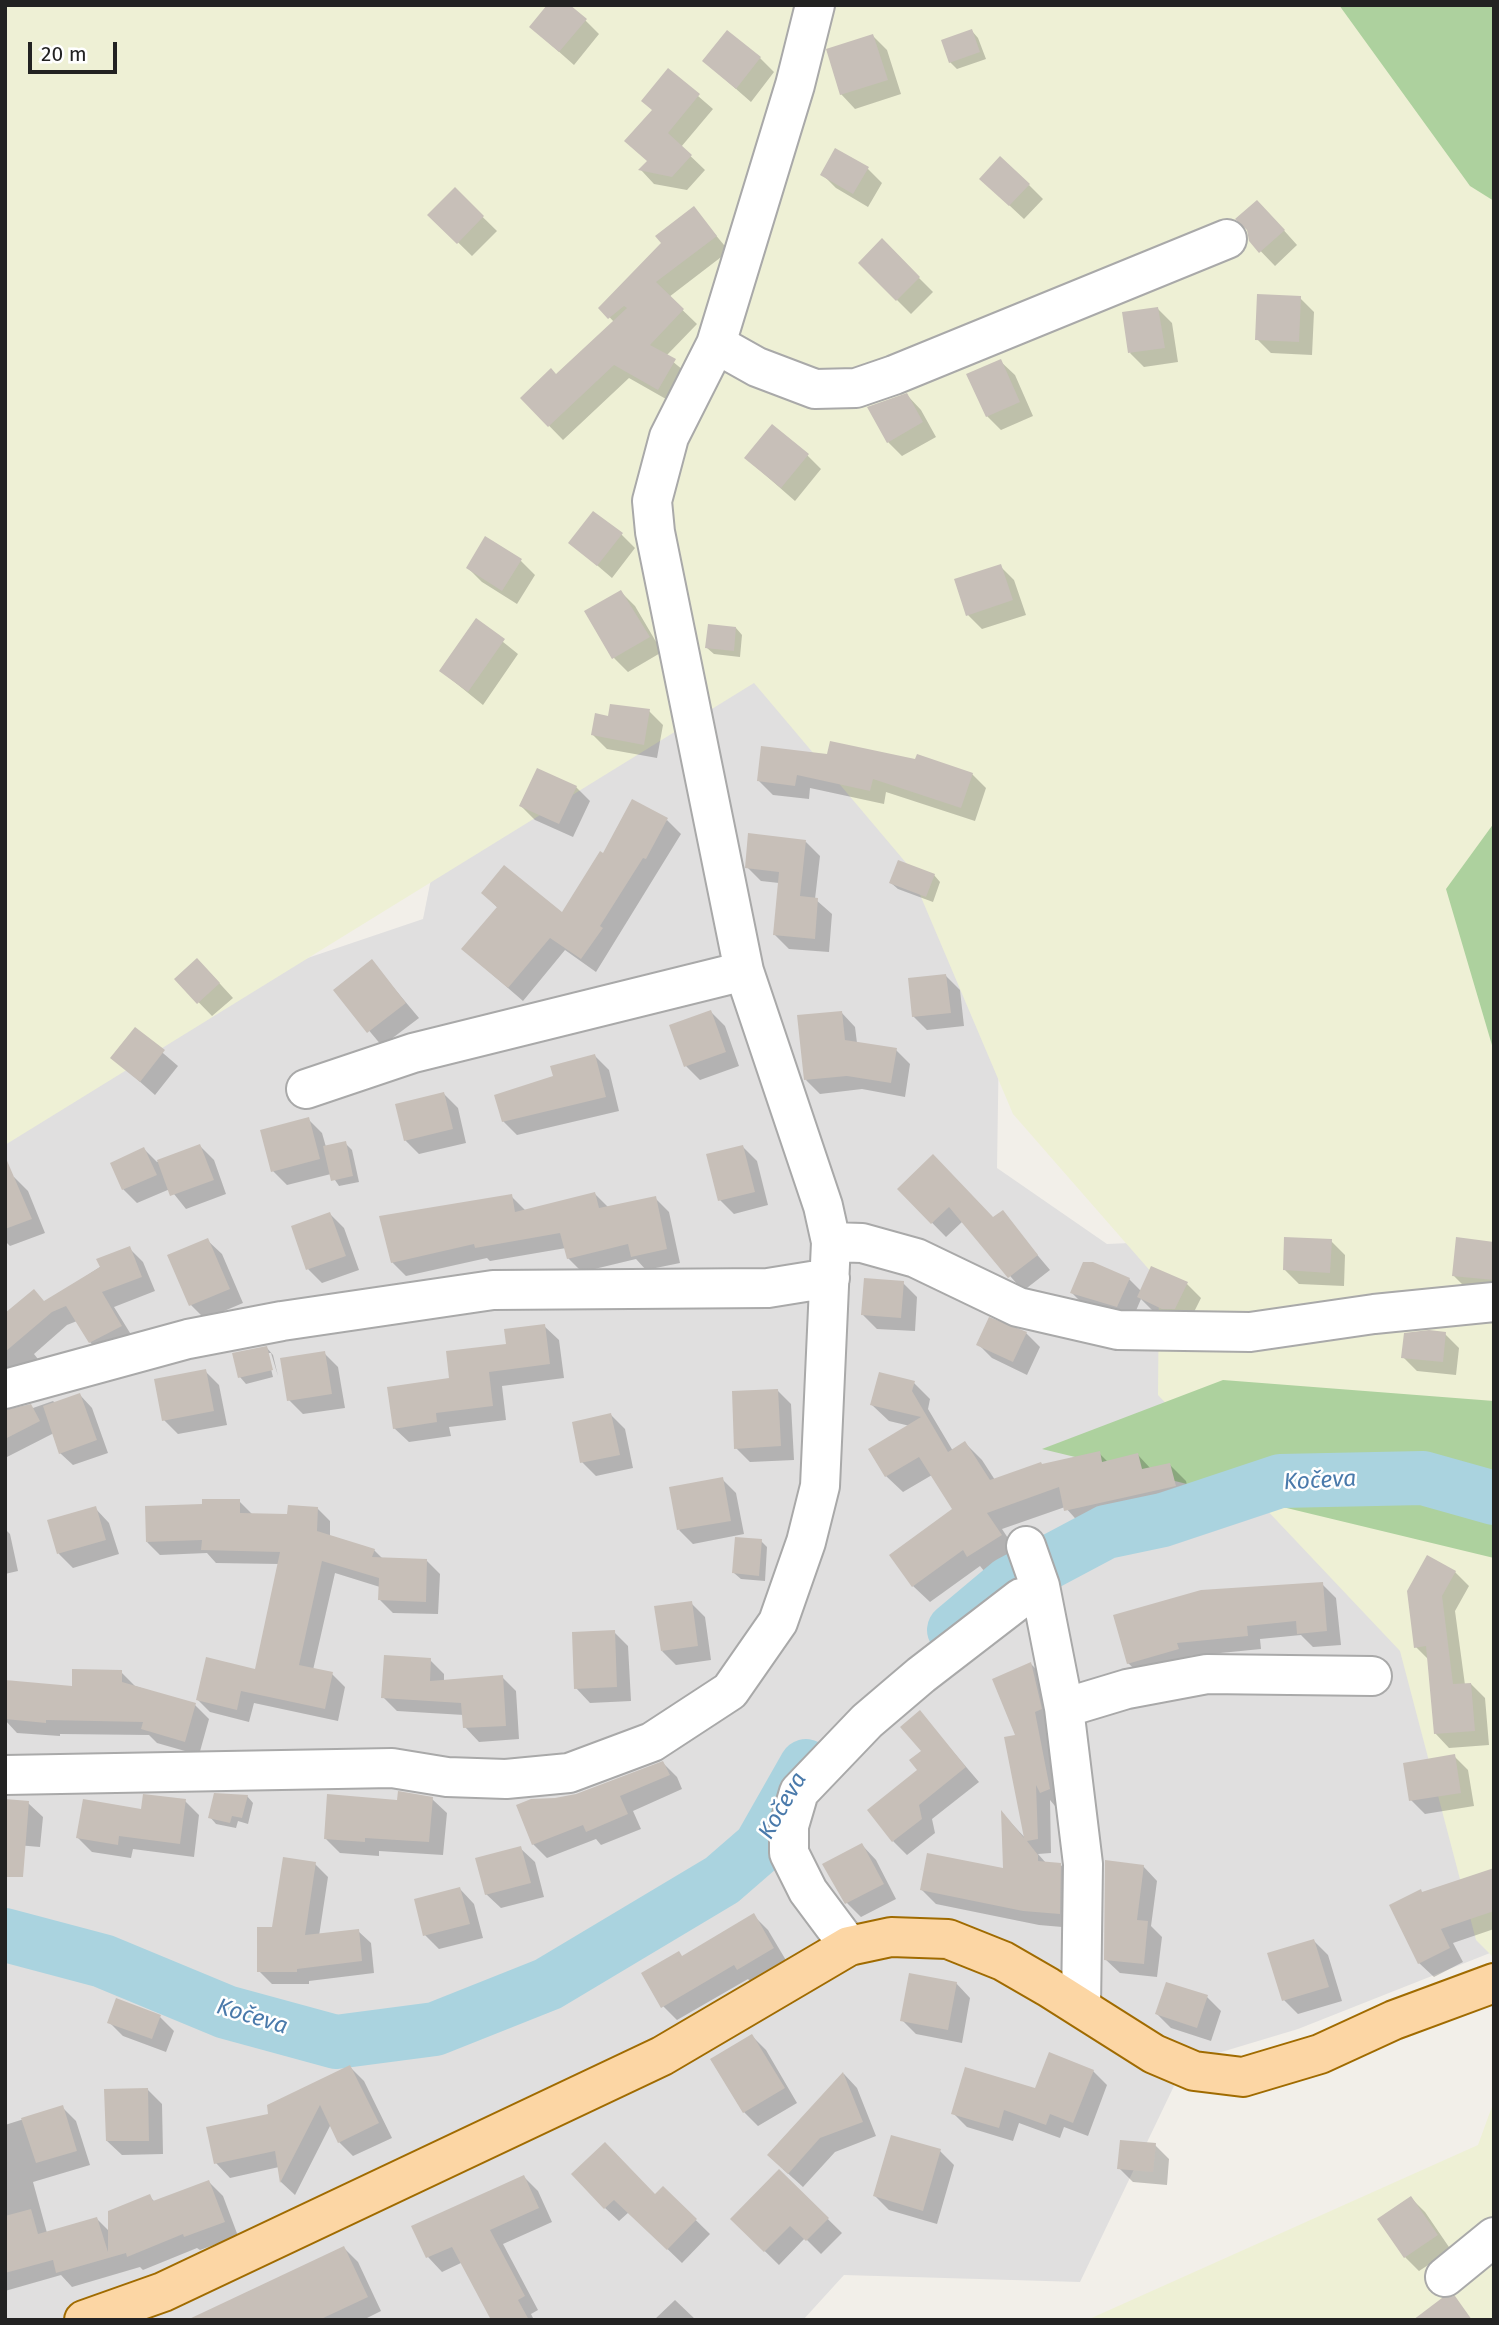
<!DOCTYPE html>
<html>
<head>
<meta charset="utf-8">
<style>
	body { margin:0 }
	#map { position:relative; width:1499px; height:2325px; overflow:hidden; background:#f2efe9; font-family:"Fira Sans",sans-serif }
	canvas { display:block }
	.frame { position:absolute; inset:0; border:7px solid #222; pointer-events:none }
	.scale { position:absolute; left:28px; top:42px; width:89px; height:32px; box-sizing:border-box; border:4px solid #222; border-top:0; padding-left:9px; font-size:21px; line-height:24px; white-space:nowrap; color:#222; -webkit-text-stroke:5px #fff; paint-order:stroke }
</style>
</head>
<body>
<div id="map">
<canvas width="1499" height="2325"></canvas>
<div class="frame"></div>
<div class="scale">20 m</div>
</div>
<script>
const c = document.querySelector('canvas').getContext('2d');
c.lineJoin = 'round';
function fill(path, color) { c.fillStyle = color; c.fill(path, 'evenodd'); }
const shape = rows => new Path2D(rows.map(r => 'M' + r).join(''));
function trace(path, color, width, dash) { c.strokeStyle = color; c.lineWidth = width; c.lineCap = dash ? 'butt' : 'round'; c.setLineDash(dash || []); c.stroke(path); }
function label(font, color, halo, rows, align = 'center') {
  c.font = font + ' "Fira Sans",sans-serif'; c.lineWidth = 5; c.setLineDash([]); c.textBaseline = 'middle'; c.strokeStyle = halo; c.fillStyle = color; for (const [text, x, y, turn = 0] of rows) {
    c.save(); c.translate(x, y); c.rotate((+turn || 0) * Math.PI / 180); c.textAlign = isNaN(turn) ? turn : align; if (halo) c.strokeText(text, 0, 0); c.fillText(text, 0, 0); c.restore();
  }
}
const residential = shape([
	[457,496,1004,710,997,1168,1107,1244,1245,1238,1494,1350,1490,1953,1298,2029,1185,2063,1080,2282,844,2275,803,2320,5,2320,5,1093,278,968,423,919,448,794]
]);
const farmland = shape([
	[5,5,1494,5,1494,1958,1476,1940,1400,1651,1158,1395,1159,1281,1013,1114,907,864,754,683,5,1145],
	[1494,2101,1494,2320,1087,2320,1478,2145]
]);
const forest = shape([
	[1339,5,1494,5,1494,201,1470,186],
	[1494,823,1494,1052,1446,889],
	[1223,1380,1494,1401,1494,1558,1042,1449]
]);
const shadow = shape([
	[585,20,599,34,574,65,531,27],
	[972,31,978,38,986,59,957,69,950,62],
	[873,36,887,50,901,94,855,109,841,94],
	[760,58,774,72,751,102,704,61],
	[668,70,713,109,681,147,705,170,687,190,654,184,641,170,649,161,654,111],
	[836,150,868,169,882,183,868,207,836,188,822,174],
	[1029,185,1043,199,1024,219,995,192],
	[455,190,497,231,472,256,430,215],
	[694,209,729,251,669,297,697,324,666,356,689,375,673,403,629,378,563,440,522,398,556,376,614,322,601,308],
	[1271,216,1297,245,1275,266,1250,240],
	[882,241,933,292,911,314,860,263],
	[1300,298,1314,312,1312,355,1271,353,1257,339],
	[1158,309,1172,323,1178,362,1144,367,1130,353],
	[1000,361,1015,375,1033,416,1001,430,987,416],
	[907,395,921,410,936,437,902,456,888,442],
	[807,455,821,469,795,501,746,458],
	[621,534,635,548,612,578,571,543],
	[486,539,521,561,535,575,517,604,482,582,468,568],
	[1000,566,1014,580,1026,615,982,629,968,615],
	[621,592,635,606,662,652,628,672,614,658],
	[477,621,518,654,483,705,441,671],
	[736,628,742,635,740,657,714,654,707,648],
	[649,711,663,725,657,758,607,749,593,735,609,718],
	[763,748,972,774,986,788,975,821,886,792,884,804,810,788,809,799,773,795,759,781],
	[576,787,590,801,573,837,535,820,521,806],
	[667,820,681,834,596,972,565,950,523,1001,463,949,498,908,483,893,562,915,604,856],
	[806,842,820,856,815,899,832,914,829,952,789,949,775,935,779,883,761,881,747,867],
	[934,875,940,882,933,902,898,889,891,883],
	[372,962,419,1018,382,1046,335,990],
	[211,974,233,998,212,1016,176,979],
	[946,976,960,990,964,1026,927,1030,913,1016],
	[711,1012,725,1026,739,1066,700,1080,686,1066],
	[841,1012,855,1027,857,1043,896,1050,910,1064,905,1097,862,1089,820,1094,806,1080],
	[135,1029,178,1066,155,1095,113,1058],
	[595,1056,609,1070,619,1111,517,1135,503,1121,555,1078],
	[444,1094,458,1108,466,1143,419,1154,405,1140],
	[308,1119,322,1133,326,1147,345,1143,352,1150,359,1182,339,1186,331,1174,287,1185,273,1171],
	[200,1146,214,1160,226,1194,186,1209,170,1189,137,1203,123,1189,144,1149,157,1162],
	[743,1147,757,1161,768,1205,734,1214,720,1200],
	[14,1177,28,1191,45,1233,10,1246,5,1241,5,1180],
	[899,1189,993,1220,1002,1213,1050,1270,1023,1291,963,1221,946,1237],
	[595,1194,609,1208,655,1198,669,1212,680,1263,646,1270,636,1259,582,1272,568,1258,566,1248,490,1261,487,1258,406,1276,392,1262,511,1196,526,1211],
	[330,1214,344,1228,359,1270,322,1283,308,1269],
	[207,1240,222,1254,243,1303,205,1319,191,1305,169,1256],
	[1331,1241,1345,1255,1344,1286,1299,1284,1285,1270],
	[1494,1243,1494,1292,1468,1290,1454,1276],
	[129,1248,143,1262,155,1291,114,1307,135,1341,104,1356,90,1342,77,1321,67,1325,34,1354,41,1363,5,1381,5,1321,45,1303],
	[1129,1279,1141,1291,1187,1284,1201,1298,1189,1322,1178,1322,1153,1311,1141,1299,1132,1320,1086,1307,1072,1293],
	[903,1283,917,1297,915,1331,877,1329,863,1315],
	[544,1326,559,1340,564,1378,502,1386,506,1420,449,1427,451,1436,409,1442,394,1428,451,1379],
	[1026,1333,1040,1347,1027,1375,992,1358,978,1344],
	[1445,1334,1459,1348,1456,1375,1417,1371,1403,1357],
	[267,1348,273,1355,278,1376,271,1353,267,1353,273,1377,246,1384,240,1377],
	[324,1353,338,1367,345,1408,303,1414,289,1400],
	[205,1371,219,1385,227,1425,178,1434,164,1420],
	[914,1383,930,1399,928,1409,953,1451,965,1443,982,1460,995,1480,1099,1453,1108,1462,1138,1455,1151,1469,1170,1465,1186,1481,1191,1502,1082,1526,1065,1507,1002,1529,1017,1552,985,1572,980,1566,930,1602,913,1586,955,1510,932,1475,903,1492,886,1476,910,1426,889,1421,872,1405],
	[777,1390,791,1404,794,1460,750,1462,736,1448],
	[80,1395,92,1408,108,1453,73,1465,60,1453,54,1433,5,1458,5,1411,33,1408,53,1401,55,1403],
	[611,1415,625,1429,633,1468,596,1476,582,1462],
	[722,1479,736,1493,744,1534,693,1544,679,1530],
	[239,1501,252,1514,289,1515,317,1508,330,1521,330,1537,374,1550,383,1559,427,1561,440,1574,438,1614,393,1613,380,1600,380,1587,335,1573,313,1670,332,1674,345,1687,338,1721,254,1703,249,1722,210,1712,197,1699,256,1671,279,1564,216,1563,207,1553,160,1555,147,1542,204,1506],
	[95,1508,109,1523,119,1554,73,1568,59,1554,49,1522],
	[5,1529,10,1534,18,1571,5,1574],
	[761,1541,767,1547,765,1581,741,1579,734,1573],
	[1455,1572,1469,1586,1455,1611,1465,1685,1471,1684,1485,1698,1489,1745,1449,1748,1435,1733,1429,1660,1416,1647,1409,1592],
	[1322,1584,1336,1598,1341,1645,1313,1647,1301,1635,1260,1639,1261,1649,1190,1656,1192,1663,1143,1677,1128,1663,1115,1617],
	[691,1603,705,1617,711,1660,676,1665,662,1651],
	[614,1632,628,1646,631,1701,590,1703,576,1688],
	[430,1660,444,1674,444,1681,502,1677,516,1691,519,1739,479,1742,465,1727,464,1715,397,1711,383,1697],
	[1031,1664,1045,1678,1063,1803,1055,1806,1050,1800,1051,1853,1038,1854,1046,1863,1060,1864,1074,1879,1074,1928,1039,1925,936,1904,921,1889,1005,1870,1003,1814,1027,1840,1018,1736],
	[121,1672,135,1686,195,1705,209,1719,199,1755,157,1743,149,1735,60,1734,60,1736,17,1733,5,1720,5,1694,74,1688],
	[920,1713,979,1782,932,1819,935,1833,907,1855,893,1841,920,1770,923,1751],
	[1454,1756,1468,1770,1474,1806,1425,1814,1411,1800],
	[663,1763,677,1777,682,1789,633,1811,641,1829,601,1845,596,1839,547,1858,533,1844,555,1800,577,1795],
	[247,1796,253,1803,248,1824,238,1821,236,1828,216,1824,210,1817],
	[432,1799,447,1813,443,1855,379,1851,379,1856,340,1853,326,1839,399,1802],
	[185,1801,199,1815,194,1857,133,1849,131,1858,92,1852,78,1838,142,1811],
	[28,1803,43,1817,40,1847,5,1844],
	[862,1845,876,1860,896,1899,861,1917,847,1903,825,1864],
	[520,1848,535,1862,544,1897,501,1908,486,1894],
	[315,1864,328,1877,319,1936,358,1931,371,1943,374,1973,309,1981,309,1984,272,1984,259,1971,274,1928],
	[1143,1866,1157,1881,1151,1926,1162,1937,1157,1977,1120,1973,1105,1959],
	[1494,1870,1494,1929,1453,1943,1463,1962,1434,1977,1419,1963,1423,1894],
	[460,1889,474,1904,483,1938,439,1949,425,1935],
	[754,1916,768,1930,787,1962,752,1983,748,1979,677,2020,663,2006],
	[1314,1941,1328,1955,1342,2001,1298,2014,1284,2000],
	[956,1983,970,1998,962,2043,916,2034,902,2020],
	[1207,1997,1221,2011,1211,2041,1171,2028,1157,2014],
	[160,2017,174,2031,166,2052,123,2036,109,2022],
	[752,2036,766,2050,797,2103,758,2126,744,2112],
	[350,2067,364,2081,392,2138,353,2156,339,2142,331,2124,295,2195,281,2182,279,2167,230,2178,216,2163,270,2115],
	[1093,2071,1107,2085,1088,2136,1064,2127,1060,2138,1019,2123,1013,2141,967,2127,953,2113],
	[844,2074,857,2088,876,2136,835,2152,803,2187,783,2169],
	[148,2090,162,2104,163,2154,122,2155,107,2141],
	[62,2107,76,2121,90,2165,33,2182,47,2233,97,2219,110,2232,149,2196,155,2202,209,2182,223,2196,238,2236,200,2250,197,2248,143,2270,140,2267,72,2287,61,2275,5,2291,5,2125],
	[1155,2145,1169,2159,1167,2185,1133,2182,1119,2168],
	[940,2151,954,2165,937,2224,889,2210,875,2196],
	[619,2158,655,2196,663,2188,710,2234,682,2263,629,2212,619,2221,605,2208],
	[779,2171,842,2233,821,2254,805,2238,779,2265,732,2219],
	[524,2177,538,2191,552,2222,503,2244,538,2310,531,2314,534,2320,493,2320,463,2262,442,2272,428,2257,414,2227],
	[1411,2198,1425,2212,1451,2250,1419,2271,1405,2257,1380,2219],
	[344,2248,358,2262,381,2311,363,2320,197,2320],
	[675,2300,696,2320,654,2320]
]);
const river = shape([
	[954,1630,1010,1583,1106,1532,1163,1520,1280,1481,1423,1478,1494,1498],
	[5,1935,103,1961,226,2012,336,2042,435,2029,548,1984,722,1880,760,1847,806,1766]
]);
const building = shape([
	[547,5,570,5,587,19,559,52,529,27],
	[972,29,980,52,949,63,941,40],
	[727,30,761,57,736,89,702,61],
	[873,34,888,80,840,95,826,49],
	[668,68,700,94,668,133,692,155,672,177,638,170,647,161,624,141,652,110,641,101],
	[835,148,869,167,853,194,820,175],
	[1000,156,1030,184,1009,206,979,179],
	[455,187,484,216,457,244,427,215],
	[1257,200,1285,230,1259,253,1249,241,1247,230,1235,219],
	[694,206,717,236,656,282,684,309,650,345,676,359,658,390,614,365,548,427,520,398,551,368,556,374,627,308,624,306,608,319,598,308,661,243,655,236],
	[882,238,920,277,896,301,858,263],
	[1257,294,1301,296,1299,342,1255,340],
	[1158,307,1165,348,1128,353,1122,312],
	[1001,359,1020,402,986,417,966,374],
	[907,393,923,422,887,443,867,407],
	[772,424,809,454,781,488,744,458],
	[593,511,623,533,597,566,568,543],
	[485,536,522,559,502,591,466,568],
	[1001,564,1013,600,966,616,954,579],
	[621,590,650,637,612,659,584,611],
	[476,618,505,639,468,692,439,671],
	[708,624,736,627,734,651,705,648],
	[610,704,650,709,644,745,591,735,595,713,608,716],
	[830,741,915,759,917,754,973,773,961,808,873,779,870,791,797,775,795,786,757,781,761,746,827,754],
	[537,768,577,786,559,824,519,806],
	[632,799,668,818,646,859,643,858,600,926,603,928,581,959,550,938,508,988,461,949,497,907,481,893,504,865,562,912,600,851,603,853],
	[748,833,806,840,800,896,818,898,815,939,773,935,779,872,745,868],
	[898,860,935,874,926,897,889,883],
	[197,958,220,983,197,1004,174,979],
	[372,959,406,1003,367,1033,333,990],
	[946,974,951,1013,912,1017,908,978],
	[711,1010,726,1052,684,1067,669,1025],
	[842,1011,845,1040,897,1048,891,1083,847,1076,804,1080,797,1015],
	[135,1027,165,1050,140,1082,110,1058],
	[595,1054,606,1097,502,1122,494,1095,553,1076,550,1066],
	[444,1092,453,1129,404,1141,395,1104],
	[309,1117,320,1159,271,1172,260,1130],
	[346,1141,353,1176,331,1181,323,1146],
	[200,1144,214,1180,170,1196,157,1160],
	[743,1145,755,1192,718,1201,706,1154],
	[144,1147,157,1175,122,1190,110,1163],
	[933,1154,993,1217,1003,1210,1038,1255,1008,1278,949,1207,931,1224,897,1189],
	[5,1156,32,1219,5,1229],
	[595,1192,599,1208,656,1196,667,1249,631,1257,628,1244,567,1259,560,1233,475,1248,474,1244,391,1263,379,1216,512,1194,515,1212],
	[330,1212,346,1256,306,1270,291,1226],
	[1284,1237,1332,1239,1330,1273,1283,1270],
	[1456,1237,1494,1242,1494,1280,1452,1276],
	[208,1238,230,1289,189,1306,167,1255],
	[130,1246,142,1277,102,1292,122,1326,89,1343,66,1306,52,1312,5,1352,5,1313,34,1289,44,1301,100,1267,96,1259],
	[1083,1262,1093,1262,1130,1278,1117,1307,1070,1293],
	[1151,1266,1188,1282,1175,1309,1162,1309,1137,1297],
	[864,1278,904,1281,901,1318,861,1315],
	[989,1317,1027,1332,1013,1362,976,1345],
	[545,1324,550,1364,489,1372,493,1406,436,1413,437,1422,393,1429,387,1387,449,1378,446,1351,506,1344,504,1329],
	[1429,1330,1446,1332,1443,1362,1401,1358,1404,1333],
	[267,1346,273,1370,238,1378,232,1353],
	[325,1351,332,1394,287,1401,280,1358],
	[206,1369,214,1411,162,1421,154,1379],
	[879,1372,915,1381,912,1391,948,1452,965,1441,990,1480,1041,1462,1042,1464,1100,1451,1102,1462,1138,1453,1142,1469,1170,1463,1176,1486,1064,1511,1059,1487,987,1513,1002,1535,967,1557,963,1550,912,1587,889,1555,952,1509,919,1457,885,1477,868,1449,921,1417,870,1405],
	[778,1389,781,1446,734,1449,732,1391],
	[80,1393,97,1440,59,1454,43,1406],
	[31,1404,40,1421,5,1439,5,1410],
	[611,1413,620,1455,580,1463,572,1422],
	[723,1477,731,1521,677,1530,669,1487],
	[202,1499,240,1499,240,1513,287,1514,288,1505,318,1507,317,1531,375,1549,372,1557,427,1559,426,1602,378,1600,379,1578,322,1561,299,1665,333,1672,325,1709,241,1691,237,1710,196,1700,206,1657,255,1669,280,1552,201,1550,202,1540,146,1542,145,1506,202,1504],
	[96,1506,106,1540,57,1554,47,1520],
	[735,1537,762,1539,759,1576,732,1573],
	[1427,1555,1456,1571,1442,1596,1453,1684,1471,1683,1475,1731,1434,1734,1426,1646,1414,1648,1407,1591],
	[1323,1582,1327,1631,1297,1634,1296,1621,1247,1626,1248,1636,1177,1643,1179,1649,1127,1664,1113,1615,1201,1590],
	[692,1601,698,1646,661,1651,654,1606],
	[615,1630,617,1687,574,1689,572,1632],
	[384,1655,431,1658,430,1681,503,1675,506,1726,463,1728,461,1703,381,1698],
	[1031,1662,1042,1709,1035,1712,1050,1789,1040,1793,1036,1785,1038,1839,1027,1841,1038,1855,1038,1861,1061,1863,1060,1914,1023,1911,920,1890,927,1853,1003,1868,1001,1810,1024,1838,1004,1737,1015,1735,992,1679],
	[72,1669,122,1670,122,1682,196,1703,185,1742,141,1729,143,1722,46,1720,46,1723,5,1719,5,1680,72,1686],
	[920,1710,966,1767,919,1805,922,1819,892,1842,867,1810,917,1770,909,1760,921,1751,900,1727],
	[1455,1754,1461,1793,1409,1801,1403,1763],
	[663,1761,670,1775,620,1796,628,1814,586,1832,583,1825,532,1845,516,1805,531,1799,555,1798,576,1794],
	[398,1791,433,1797,429,1842,365,1838,365,1842,324,1839,327,1794,397,1800],
	[214,1793,248,1795,242,1818,232,1816,230,1823,208,1818],
	[143,1794,186,1799,180,1844,119,1836,118,1845,76,1838,83,1799,141,1809],
	[5,1799,29,1801,23,1877,5,1877],
	[862,1843,884,1884,845,1904,822,1864],
	[521,1846,531,1883,485,1895,475,1858],
	[283,1857,316,1862,305,1935,359,1929,362,1961,297,1969,297,1972,257,1972,257,1927,272,1927],
	[1105,1860,1144,1865,1137,1920,1148,1921,1144,1964,1104,1960],
	[1494,1868,1494,1911,1441,1929,1450,1948,1418,1964,1389,1905,1421,1889,1422,1892],
	[460,1887,470,1924,423,1936,414,1899],
	[754,1913,774,1948,737,1970,734,1965,661,2008,641,1973,679,1951,682,1956],
	[1314,1939,1329,1987,1282,2001,1267,1953],
	[909,1973,957,1982,948,2030,900,2021],
	[1166,1982,1208,1995,1197,2028,1155,2014],
	[116,1998,161,2015,152,2039,107,2023],
	[752,2034,785,2088,743,2113,710,2059],
	[1049,2052,1094,2070,1073,2123,1050,2114,1046,2125,1004,2110,999,2128,951,2114,965,2067,1035,2088],
	[350,2065,379,2123,338,2143,320,2105,280,2183,275,2151,214,2164,206,2127,268,2114,267,2105],
	[843,2072,863,2122,820,2138,788,2174,767,2155],
	[148,2088,149,2141,106,2141,104,2089],
	[63,2105,77,2151,36,2163,21,2118],
	[891,2135,941,2149,923,2211,873,2196],
	[1120,2140,1156,2143,1153,2172,1117,2169],
	[605,2142,655,2194,663,2186,697,2219,667,2250,614,2200,604,2209,571,2174],
	[779,2169,829,2218,806,2241,790,2226,764,2252,730,2219],
	[524,2175,539,2208,490,2230,525,2296,518,2300,529,2320,491,2320,452,2247,426,2258,411,2226],
	[209,2180,225,2222,184,2237,183,2234,127,2257,126,2253,56,2273,53,2260,5,2273,5,2216,31,2209,38,2234,97,2217,108,2252,108,2211,150,2194,153,2201],
	[1411,2196,1438,2235,1404,2258,1377,2219],
	[344,2246,368,2297,319,2320,187,2320],
	[1455,2296,1472,2320,1413,2320,1442,2298]
]);
const minor = shape([
	[716,344,757,367,815,389,856,388,894,375,1227,239],
	[306,1089,413,1053,744,971],
	[831,1242,862,1243,916,1258,1018,1307,1118,1330,1250,1332,1374,1314,1494,1302],
	[5,1389,188,1339,282,1321,493,1290,768,1288,830,1278],
	[1026,1546,1040,1586,1064,1708,1083,1864,1081,2007],
	[1064,1708,1127,1689,1207,1674,1372,1676],
	[5,1775,392,1768,447,1777,506,1779,569,1773,652,1742,730,1691,778,1622,806,1542,820,1486,831,1242,823,1206,744,971,655,532,652,501,669,437,716,344,795,85,815,5],
	[849,1946,808,1891,789,1853,789,1826,799,1792,867,1721,921,1675,1021,1598,1042,1596],
	[1445,2277,1494,2237]
]);
const major = shape([
	[84,2320,163,2292,662,2056,849,1946,891,1937,948,1939,1003,1961,1048,1987,1154,2054,1194,2071,1243,2077,1320,2054,1394,2020,1494,1983]
]);
const waterNames = [
	["Kočeva",1320,1481,-3],
	["Kočeva",783,1806,-60],
	["Kočeva",252,2017,17]
];
fill(residential, '#e0dfdf');
fill(farmland, '#eef0d5');
fill(forest, '#add19e');
fill(shadow, '#0003');
trace(river, '#aad3df', 54);
fill(building, '#c7bfb8');
trace(minor, '#a9a9a9', 42);
trace(major, '#a06b00', 42);
trace(minor, '#fff', 38);
trace(major, '#fcd6a4', 38);
label('italic 23px', '#4a7aab', '#fff', waterNames);
</script>
</body>
</html>
